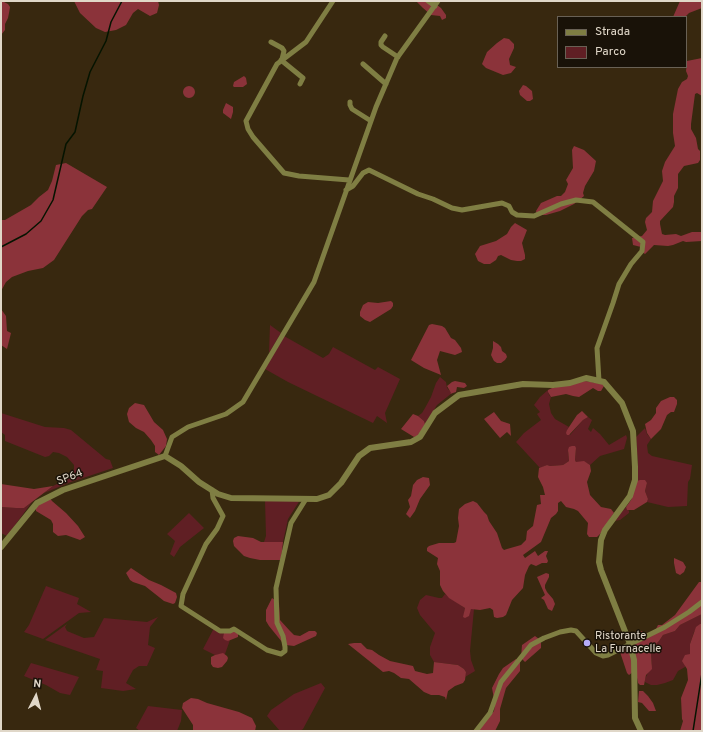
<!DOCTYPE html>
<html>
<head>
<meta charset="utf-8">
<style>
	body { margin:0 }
	#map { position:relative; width:703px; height:732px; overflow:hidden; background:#38280f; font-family:Overpass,sans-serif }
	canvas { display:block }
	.frame { position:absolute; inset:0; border:2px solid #e0d7c8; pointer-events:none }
	.legend { position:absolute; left:557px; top:16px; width:130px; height:52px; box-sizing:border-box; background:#191208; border:1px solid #696155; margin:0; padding:5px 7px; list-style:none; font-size:12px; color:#e0d7c8 }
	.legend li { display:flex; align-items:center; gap:8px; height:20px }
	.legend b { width:20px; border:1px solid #696155 }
	.north { position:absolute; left:16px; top:676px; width:40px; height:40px; -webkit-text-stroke:3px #191208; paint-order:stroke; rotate:6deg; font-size:11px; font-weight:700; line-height:16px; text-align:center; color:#e0d7c8 }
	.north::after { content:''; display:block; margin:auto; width:14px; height:18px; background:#e0d7c8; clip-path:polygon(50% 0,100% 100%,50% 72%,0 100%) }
</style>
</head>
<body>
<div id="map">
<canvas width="703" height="732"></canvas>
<div class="frame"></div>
<ul class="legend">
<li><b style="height:5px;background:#7f7e43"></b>Strada</li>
<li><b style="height:11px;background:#601f24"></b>Parco</li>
</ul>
<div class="north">N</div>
</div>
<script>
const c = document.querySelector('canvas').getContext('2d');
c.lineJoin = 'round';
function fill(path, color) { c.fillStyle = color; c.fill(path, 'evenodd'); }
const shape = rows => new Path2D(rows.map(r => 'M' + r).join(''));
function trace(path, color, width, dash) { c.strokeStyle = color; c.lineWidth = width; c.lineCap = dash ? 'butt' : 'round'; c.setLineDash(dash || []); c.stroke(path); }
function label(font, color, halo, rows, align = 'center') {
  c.font = font + ' Overpass,sans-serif'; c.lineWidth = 3; c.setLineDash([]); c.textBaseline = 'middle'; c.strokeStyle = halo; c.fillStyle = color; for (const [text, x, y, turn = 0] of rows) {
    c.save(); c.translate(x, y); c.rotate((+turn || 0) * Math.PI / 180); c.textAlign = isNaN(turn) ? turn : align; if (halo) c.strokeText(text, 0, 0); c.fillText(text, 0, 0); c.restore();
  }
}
const green = shape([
	[270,325,281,333,269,353],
	[284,336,323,358,329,354,333,347,375,370,378,367,400,379,385,413,387,423,377,416,373,423,288,382,265,369],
	[440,377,446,382,447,388,452,393,437,405,425,424,424,421,418,416,422,413,425,408,431,397,436,383],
	[548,390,549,395,551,397,549,404,551,413,555,419,569,427,567,430,570,435,583,420,588,417,592,420,588,429,591,432,593,428,600,434,609,445,626,435,627,438,624,449,600,456,590,465,587,463,576,462,575,460,576,448,568,452,569,461,563,465,550,466,547,465,540,468,516,442,524,433,541,420,537,414,540,412,534,405,540,397],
	[1,413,45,427,64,428,71,430,106,459,110,460,113,468,71,482,44,493,53,486,67,479,74,469,74,465,67,457,59,453,53,452,49,456,45,457,5,441,5,435,1,432],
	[645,428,647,434,651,439,647,445,648,453,652,456,692,465,690,479,688,482,687,506,668,507,647,502,648,499,645,491,647,483,637,481,638,466,636,437],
	[265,500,300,500,288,519,283,542,264,542,266,536],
	[32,502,7,536,1,533,1,507,16,508,24,508],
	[626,507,629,511,629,513,620,520,614,521],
	[189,513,204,528,180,547,174,557,170,554,175,541,167,534],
	[46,586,79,598,77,604,91,612,79,613,43,639,24,632,29,625],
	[445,594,465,608,464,615,469,613,471,609,474,609,470,651,471,660,475,671,465,677,466,672,464,669,458,665,434,662,430,655,430,647,435,633,420,615,417,608,420,600,426,595,439,598,442,598],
	[702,614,702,624,700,624,694,632,690,644,690,654,685,667,678,671,673,680,665,683,657,685,651,685,645,682,645,679,652,664,651,651,653,647,659,641,663,635,675,631,680,625],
	[158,617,150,627,148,645,155,648,147,666,139,666,133,670,126,683,136,689,123,691,101,688,103,671,96,670,100,659,45,640,67,624,65,627,67,631,84,638,94,637,104,618,147,622],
	[214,628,227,632,228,641,230,640,225,654,215,655,203,649],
	[31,663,79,677,70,695,60,693,46,685,24,676],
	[321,683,325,688,303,729,300,731,280,731,267,716,271,710,294,694],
	[148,706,182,710,181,721,177,731,140,731,136,728]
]);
const forest = shape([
	[2,1,8,4,10,7,9,13,8,18,5,24,5,30,1,35],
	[74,1,158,1,159,5,157,13,150,16,138,9,133,13,126,25,116,30,105,32,96,28,80,13],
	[416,1,436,1,437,5,441,8,446,15,446,18,442,20,440,16,431,15,423,8],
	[680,1,702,1,702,8,689,13,685,17,673,17],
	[504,38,509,39,514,44,514,48,509,59,510,65,516,67,511,73,503,75,486,68,482,64,487,52,497,43],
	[702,58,702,96,697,93,695,94,691,124,691,129,696,138,698,149,700,151,700,160,698,163,684,166,678,174,678,188,674,196,674,202,673,207,660,221,660,224,662,234,665,235,676,234,681,236,692,232,702,232,702,241,686,242,683,241,673,245,668,246,654,245,645,254,642,252,641,247,633,245,632,238,642,236,647,230,645,222,646,218,652,212,653,201,663,181,662,171,665,162,675,146,673,133,673,114,678,89,682,82,687,79,688,76,686,71,687,61],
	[244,76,246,78,247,84,243,87,234,87,233,86,234,82],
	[523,85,526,86,532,91,533,99,530,101,527,101,520,95,519,91],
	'183 92a6 6 0 1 1 12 0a6 6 0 1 1-12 0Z',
	[226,103,233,107,233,112,231,119,223,113,223,110],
	[574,146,584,150,596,161,594,171,585,186,583,193,584,196,574,204,560,211,546,215,537,215,536,211,541,203,557,196,561,196,565,192,568,184,566,180,573,168,572,150],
	[66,163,107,187,92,209,88,210,82,216,54,260,43,268,28,271,12,277,6,282,1,291,1,220,5,220,31,205,39,197,48,190,52,181,56,165],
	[515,223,527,230,522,243,525,255,525,259,521,261,517,261,511,260,501,255,498,256,496,260,490,264,484,264,478,261,475,254,480,246,496,241,507,234,511,227],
	[391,301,393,303,393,306,391,309,370,322,365,320,360,316,360,312,363,305,368,302,378,303],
	[1,309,6,316,7,331,11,333,7,349,1,345],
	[432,324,442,326,445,328,451,338,455,340,461,348,462,352,455,355,440,351,437,360,441,375,424,368,411,360,429,325],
	[493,341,498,344,501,347,502,351,506,354,507,357,505,360,501,363,497,363,494,361,491,355,493,348],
	[455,381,465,383,467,386,464,388,457,387,456,392,450,394,451,393,447,386,452,382],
	[585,381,603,384,604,386,601,391,598,391,593,388,579,397,573,396,566,394,551,397,548,392,548,390,552,388],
	[670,397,674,397,677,400,677,404,674,412,671,412,667,415,661,429,651,439,647,433,645,424,651,420,656,413,656,408,661,401],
	[135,403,144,405,154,422,163,430,167,439,166,446,159,455,155,452,155,446,151,440,144,432,136,428,129,422,127,414,129,408],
	[582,411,588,417,583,420,569,435,567,435,566,433,567,430,577,415],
	[494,412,501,421,510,424,511,436,507,432,500,438,484,419],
	[413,414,418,416,424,421,425,424,418,436,414,437,401,429],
	[572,446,575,446,576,448,575,460,576,462,584,461,590,465,591,471,587,482,590,495,601,507,611,509,614,513,611,517,602,532,597,537,589,537,587,534,588,523,578,511,574,509,566,507,561,501,558,503,558,511,556,514,551,518,541,542,523,555,525,558,535,551,538,556,545,551,548,551,546,556,548,561,547,563,542,563,536,566,531,564,529,566,525,575,523,588,512,600,506,615,503,617,497,618,494,617,493,610,490,608,480,610,471,609,469,616,465,618,463,617,465,608,449,598,443,591,440,585,440,571,437,564,438,558,427,551,427,548,429,546,439,543,454,543,456,542,459,526,458,518,459,509,465,504,473,501,477,503,484,512,487,515,489,521,497,533,502,548,504,550,507,549,521,545,526,540,527,531,533,526,537,505,541,504,540,495,545,495,543,487,538,477,539,468,547,465,550,466,563,465,569,461,568,450,569,447],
	[423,477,429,478,430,485,420,499,415,511,410,518,406,514,410,507,408,500,411,496,413,485,417,480],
	[640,480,645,480,647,483,645,491,648,499,647,502,634,510,627,510,626,507,631,500,637,481],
	[1,484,34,489,53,486,24,508,16,508,1,507],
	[49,497,52,501,66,513,78,526,85,537,80,540,66,535,58,536,53,532,53,524,51,520,36,511,36,507],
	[238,536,253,538,261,542,283,542,281,560,260,560,250,558,244,556,234,546,233,541,234,538],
	[674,558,683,562,686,567,684,572,680,575,676,573,674,563],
	[131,568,149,580,161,585,176,593,177,597,175,603,173,604,164,601,145,586,133,582,130,580,126,573],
	[546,573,549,574,549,577,545,585,545,588,547,592,553,599,555,604,552,611,548,609,544,600,541,598,545,595,537,577],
	[699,582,702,582,702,614,680,625,675,631,663,635,659,641,653,647,651,651,652,669,646,675,644,685,640,685,638,683,630,639,631,637,642,631,645,635,654,633,658,625,662,625,675,615],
	[272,598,279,603,280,620,290,631,294,635,300,636,309,631,315,631,317,633,316,636,294,646,286,645,282,642,269,626,266,621,266,610],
	[700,624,702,624,702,731,680,731,683,721,682,719,681,698,688,680,687,669,682,661,685,655,690,654,690,644,696,627],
	[234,631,238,634,238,637,228,641,225,640,223,638,224,633],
	[535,636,539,639,541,643,541,648,525,662,521,658,522,645],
	[354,643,361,643,367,649,372,650,379,655,390,661,413,666,415,671,427,674,433,673,434,662,458,665,464,669,466,672,465,680,463,683,455,686,448,691,446,700,445,697,439,695,431,695,424,692,409,679,401,678,394,673,389,671,383,672,348,644],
	[629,647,633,672,629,675,627,673,620,652],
	[223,653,227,656,228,658,227,661,222,667,218,668,213,667,211,664,211,657,215,655],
	[516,659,520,663,520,671,506,688,500,709,500,721,495,731,477,731,494,711,495,704,492,688,499,674,503,668],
	[639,691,643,691,648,696,653,703,656,711,649,711,642,703,638,702],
	[191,698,198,699,207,703,239,712,252,718,256,726,255,731,193,731,193,725,182,708,183,703]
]);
const stream = shape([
	[1,247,26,234,41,221,53,200,66,144,75,132,83,96,90,72,106,41,111,22,122,1],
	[693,731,702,673]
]);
const minor = shape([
	[333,1,306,42,277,64,246,121,248,129,253,137,284,173,299,176,349,180],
	[428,1,435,6],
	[385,36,381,42,381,45,383,47,398,57],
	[271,42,282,48,284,51,282,59],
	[281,60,303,78,300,84],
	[363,64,386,84],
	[350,102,350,105,352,109,371,121],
	[346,190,353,186,363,173,369,170,418,194,433,199,452,208,462,210,502,203,509,206,512,212,517,215,534,216,561,204,576,200,593,202,643,242,642,251,631,264,619,284,613,303,597,348,599,381],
	[165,456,172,437,188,427,226,414,243,402,314,282,376,107,397,58,438,1],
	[212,490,213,498,223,516,217,529,206,544,183,594,181,606,220,631,230,631,234,629,267,650,281,654,285,651,285,647,283,636,277,623,276,588,291,523,306,499],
	[476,731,490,713,501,682,531,645,544,638,560,632,571,630,576,631,596,653,603,656,608,655,665,627,689,612,702,602]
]);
const tertiary = shape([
	[1,547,37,503,63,490,165,456,181,466,199,482,218,494,231,498,317,499,329,495,341,483,359,456,370,448,411,442,420,437,435,413,459,395,523,384,553,385,570,383,586,378,604,382,622,403,633,431,635,467,635,480,630,496,605,530,601,540,599,562,601,570,630,644,634,660,635,718,641,731]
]);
const markers = [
	[587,643,4,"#b5acf8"]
];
const streetNames = [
	["SP64",70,478,-21]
];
const poiNames = [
	["Ristorante",595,637],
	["La Furnacelle",595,650]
];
fill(green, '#601f24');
fill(forest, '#8b333a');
trace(stream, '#051401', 1.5);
trace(minor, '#7f7e43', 5);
trace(tertiary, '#7f7e43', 6);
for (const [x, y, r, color] of markers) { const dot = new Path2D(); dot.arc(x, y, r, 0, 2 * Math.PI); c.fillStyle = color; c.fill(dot); trace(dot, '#191208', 1.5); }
label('11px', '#e0d7c8', '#191208', streetNames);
label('11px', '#e0d7c8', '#191208', poiNames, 'left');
</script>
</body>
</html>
